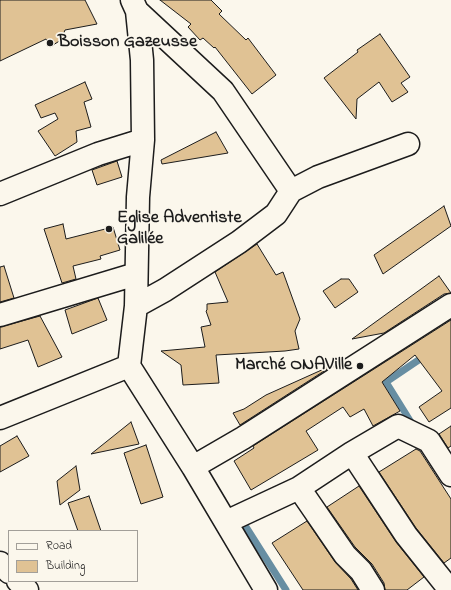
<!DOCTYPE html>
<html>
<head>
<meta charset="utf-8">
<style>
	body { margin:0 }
	#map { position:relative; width:451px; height:590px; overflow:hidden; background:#fbf7ec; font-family:"Indie Flower",sans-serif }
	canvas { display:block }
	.legend { position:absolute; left:8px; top:530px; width:130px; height:52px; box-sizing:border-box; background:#fbf7ec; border:1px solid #a29f99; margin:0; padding:5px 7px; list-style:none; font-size:12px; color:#1c1c1c }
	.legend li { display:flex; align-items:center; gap:8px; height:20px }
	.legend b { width:20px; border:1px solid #a29f99 }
</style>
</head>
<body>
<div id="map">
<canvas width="451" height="590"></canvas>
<ul class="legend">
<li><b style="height:5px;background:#fbf7ec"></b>Road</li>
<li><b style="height:11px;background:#e0c294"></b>Building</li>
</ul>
</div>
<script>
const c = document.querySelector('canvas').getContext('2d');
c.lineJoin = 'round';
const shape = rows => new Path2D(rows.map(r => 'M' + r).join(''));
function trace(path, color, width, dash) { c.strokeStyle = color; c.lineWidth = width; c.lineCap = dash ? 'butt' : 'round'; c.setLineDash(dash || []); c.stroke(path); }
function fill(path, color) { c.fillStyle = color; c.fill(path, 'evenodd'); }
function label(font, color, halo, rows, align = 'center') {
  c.font = font + ' "Indie Flower",sans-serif'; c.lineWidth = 3.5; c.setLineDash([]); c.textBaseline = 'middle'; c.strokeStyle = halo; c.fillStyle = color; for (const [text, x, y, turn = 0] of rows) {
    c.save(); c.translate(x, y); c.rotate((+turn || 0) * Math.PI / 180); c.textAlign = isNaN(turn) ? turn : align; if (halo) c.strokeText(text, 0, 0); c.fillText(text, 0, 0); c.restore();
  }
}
const stream = shape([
	[414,427,386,382,426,355],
	[246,527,286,590]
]);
const building = shape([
	[0,0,85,0,97,24,65,30,61,40,50,47,46,39,0,61,0,0],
	[160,0,211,0,222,11,219,14,246,40,248,38,276,75,252,94,215,47,214,48,203,38,200,40,188,27,191,24,160,0],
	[380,34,410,77,401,83,408,92,392,102,379,82,357,99,356,119,324,78,358,52,357,50,380,34],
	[85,82,92,99,84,102,91,127,76,131,77,142,55,156,38,131,58,119,55,113,41,118,35,105,85,82],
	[216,132,228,153,162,164,161,160,216,132],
	[117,161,122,177,97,185,92,170,117,161],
	[444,206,451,226,383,274,374,255,444,206],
	[63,224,66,239,113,227,120,250,100,256,101,259,73,266,76,279,62,283,44,229,63,224],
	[257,244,276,275,283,272,300,319,295,331,299,349,285,351,216,355,219,383,183,385,181,365,161,351,205,347,201,327,211,325,206,311,207,310,207,304,228,302,215,272,257,244],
	[4,266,14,298,0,302,0,267,4,266],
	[439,276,451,293,444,294,384,333,352,339,439,276],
	[341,279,349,279,358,292,335,308,323,291,341,279],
	[98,298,107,320,72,334,65,310,98,298],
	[40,316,62,357,38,367,28,340,0,349,0,327,40,316],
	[451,320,451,408,429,422,419,407,442,391,415,355,382,382,400,411,373,426,364,409,350,417,343,407,306,431,318,450,251,490,234,461,254,448,253,446,451,320],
	[335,364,240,425,233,413,244,409,266,395,335,364],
	[131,422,139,444,91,454,131,422],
	[451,426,451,446,448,448,439,434,451,426],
	[17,436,29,456,0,472,0,446,17,436],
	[146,445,163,497,141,504,124,453,146,445],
	[416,449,420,451,451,499,451,558,444,563,416,528,379,472,416,449],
	[76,466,80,490,60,505,57,481,76,466],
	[359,486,396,542,424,577,407,590,385,590,384,583,372,564,355,547,327,507,359,486],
	[89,496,101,531,78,531,68,503,89,496],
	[307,521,335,562,351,579,358,590,303,590,272,543,307,521]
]);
const minor = shape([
	[132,0,137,11,142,60,143,140,138,197,136,306,129,366,193,467,266,590],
	[137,11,223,91,291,191],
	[0,194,98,154,143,140],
	[136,306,165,290,239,242,276,214,291,191,318,177,408,144],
	[0,315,136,274],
	[0,418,129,366],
	[352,453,406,535,450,590],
	[193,467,243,438,451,305],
	[299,488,345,555,361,571,373,590],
	[226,522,299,488,352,453,398,426,429,441,451,475],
	[0,563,9,572],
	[18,581,27,590]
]);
const markers = [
	[50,43,4,"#1c1c1c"],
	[109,229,4,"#1c1c1c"],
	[360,366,4,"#1c1c1c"]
];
const poiNames = [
	["Boisson Gazeusse",58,43],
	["Eglise Adventiste",117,219],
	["Galilée",117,240],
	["Marché ONAVille",352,366,"right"]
];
trace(stream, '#678ea2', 7);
fill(building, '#e0c294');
trace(building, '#1c1c1c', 1);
trace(minor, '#1c1c1c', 25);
trace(minor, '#fbf7ec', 22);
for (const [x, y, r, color] of markers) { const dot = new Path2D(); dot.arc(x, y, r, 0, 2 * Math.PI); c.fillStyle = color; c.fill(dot); trace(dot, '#fbf7ec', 1.5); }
label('bold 18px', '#1c1c1c', '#fbf7ec', poiNames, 'left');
</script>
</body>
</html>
